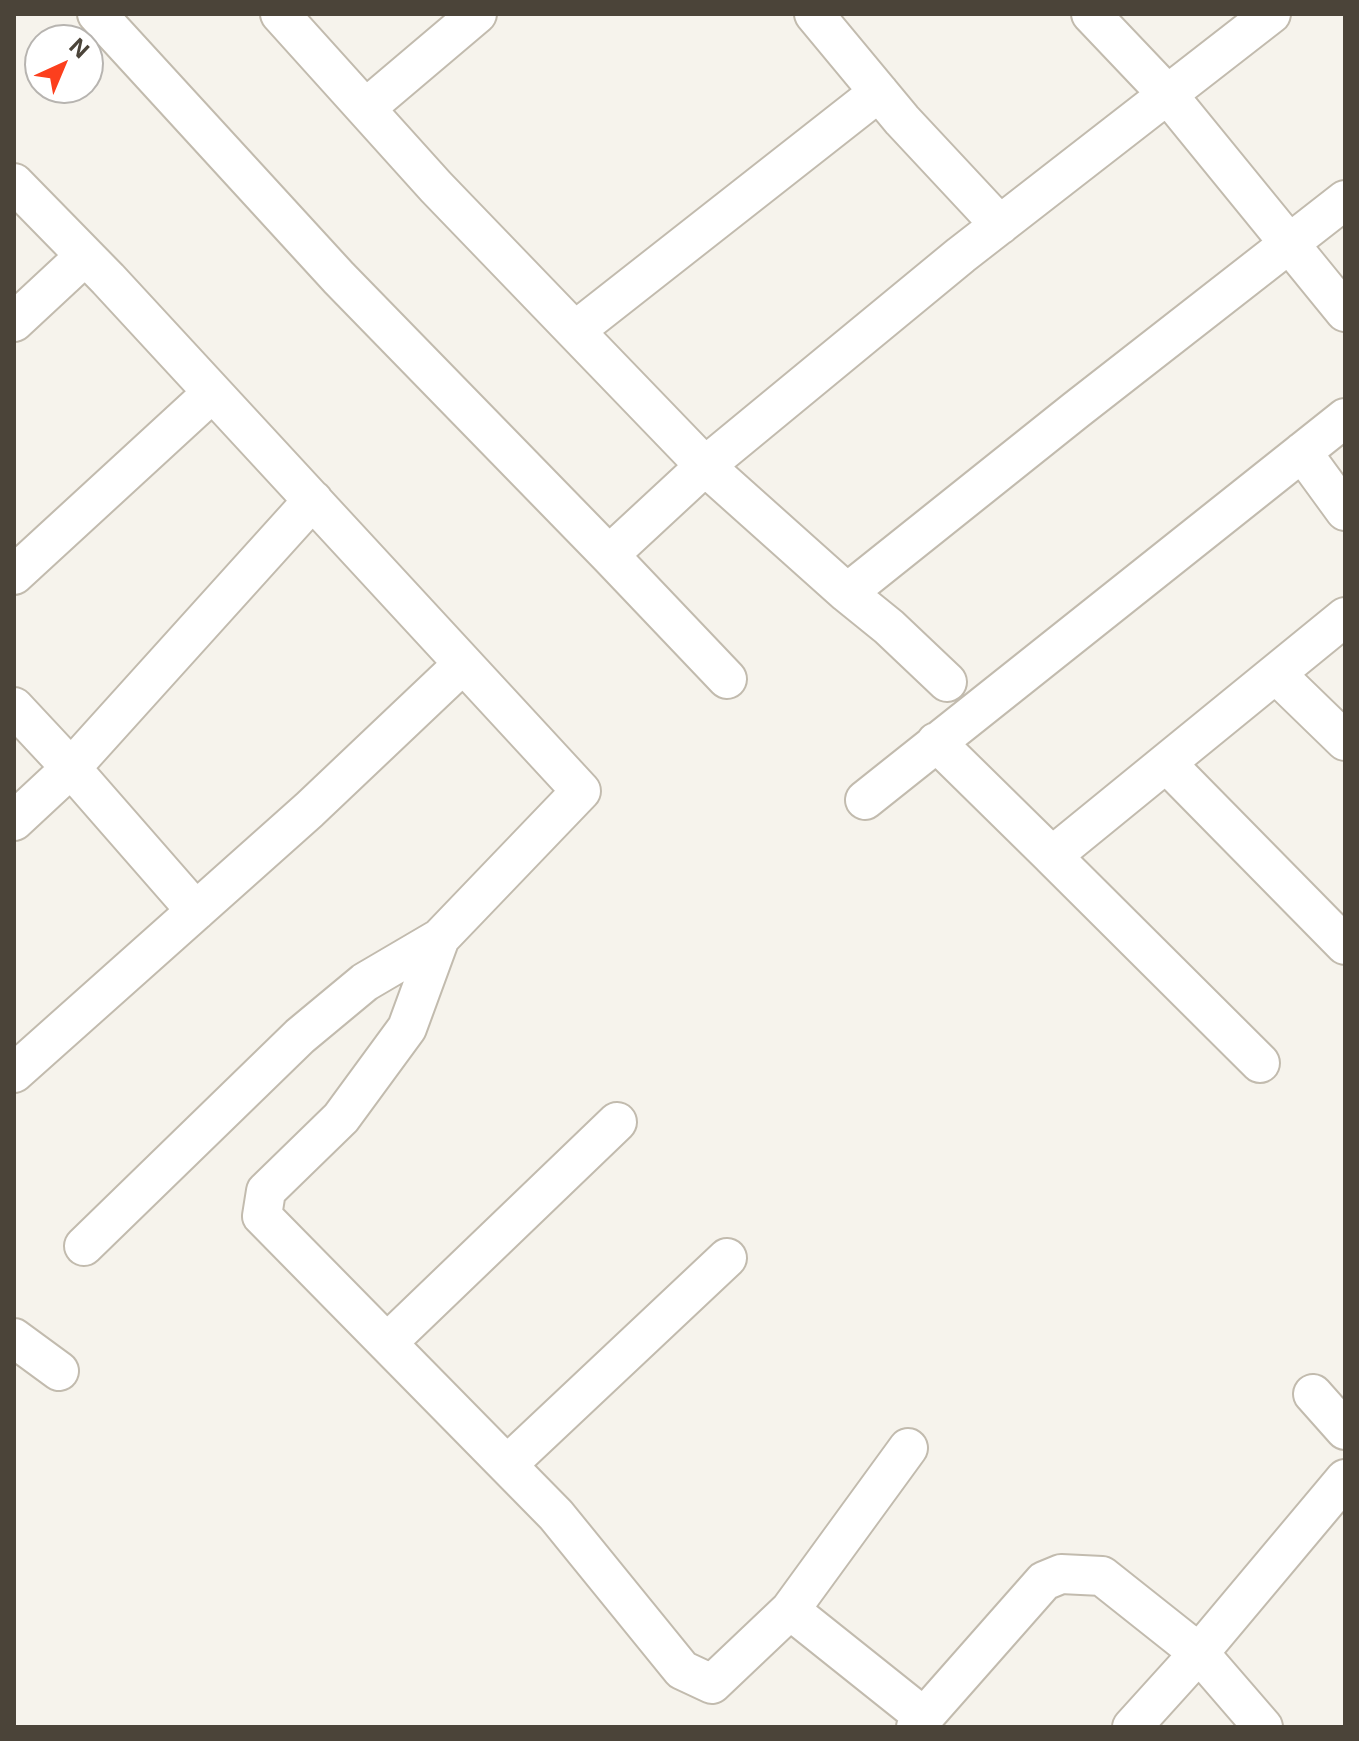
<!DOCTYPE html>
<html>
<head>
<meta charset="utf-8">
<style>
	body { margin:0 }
	#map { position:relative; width:1359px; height:1741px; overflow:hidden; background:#f6f3ec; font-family:Inter,sans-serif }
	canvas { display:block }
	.frame { position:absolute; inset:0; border:16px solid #4b4439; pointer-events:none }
	.north { position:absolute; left:24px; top:24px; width:80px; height:80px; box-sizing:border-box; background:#fff; border:2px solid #b7b4b0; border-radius:50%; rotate:44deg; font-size:22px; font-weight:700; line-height:32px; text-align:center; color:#4b4439 }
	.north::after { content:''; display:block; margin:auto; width:28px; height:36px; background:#fc3f1d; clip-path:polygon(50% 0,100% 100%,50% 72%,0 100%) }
</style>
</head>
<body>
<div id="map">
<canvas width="1359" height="1741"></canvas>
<div class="frame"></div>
<div class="north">N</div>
</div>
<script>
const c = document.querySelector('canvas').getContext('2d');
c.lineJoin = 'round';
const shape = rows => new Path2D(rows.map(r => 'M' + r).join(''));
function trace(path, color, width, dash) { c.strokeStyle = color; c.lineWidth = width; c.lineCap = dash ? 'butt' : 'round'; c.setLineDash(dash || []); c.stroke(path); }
const minor = shape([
	[97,14,339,278,609,555,727,679],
	[280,14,436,187,705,466,847,593,889,627,947,682],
	[814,14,902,120,1000,225],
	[1091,14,1168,95,1345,312],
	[366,108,477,14],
	[14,183,108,279,581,791,440,938,407,1028,341,1118,266,1191,262,1216,556,1515,682,1670,712,1684,790,1610,924,1717,916,1727],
	[14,322,85,256],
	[576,330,879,92],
	[1302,452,1345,511],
	[609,555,705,466,961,255,1271,14],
	[14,575,212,393],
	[847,593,1076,410,1345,200],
	[1276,674,1345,741],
	[14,707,71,768,196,911],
	[936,742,1052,856,1345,617],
	[1166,763,1345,945],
	[865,800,1345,418],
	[14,821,71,768,313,500],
	[1052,856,1260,1063],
	[14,1073,309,810,463,664],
	[84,1246,300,1036,365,982,440,938],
	[14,1338,59,1371],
	[387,1343,617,1122],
	[1313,1394,1345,1430],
	[507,1465,727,1258],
	[790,1610,908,1448],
	[924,1717,1044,1581,1061,1574,1102,1576,1199,1653,1263,1727],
	[1132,1727,1199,1653,1345,1479]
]);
trace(minor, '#c2bbae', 42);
trace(minor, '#fff', 38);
</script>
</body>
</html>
